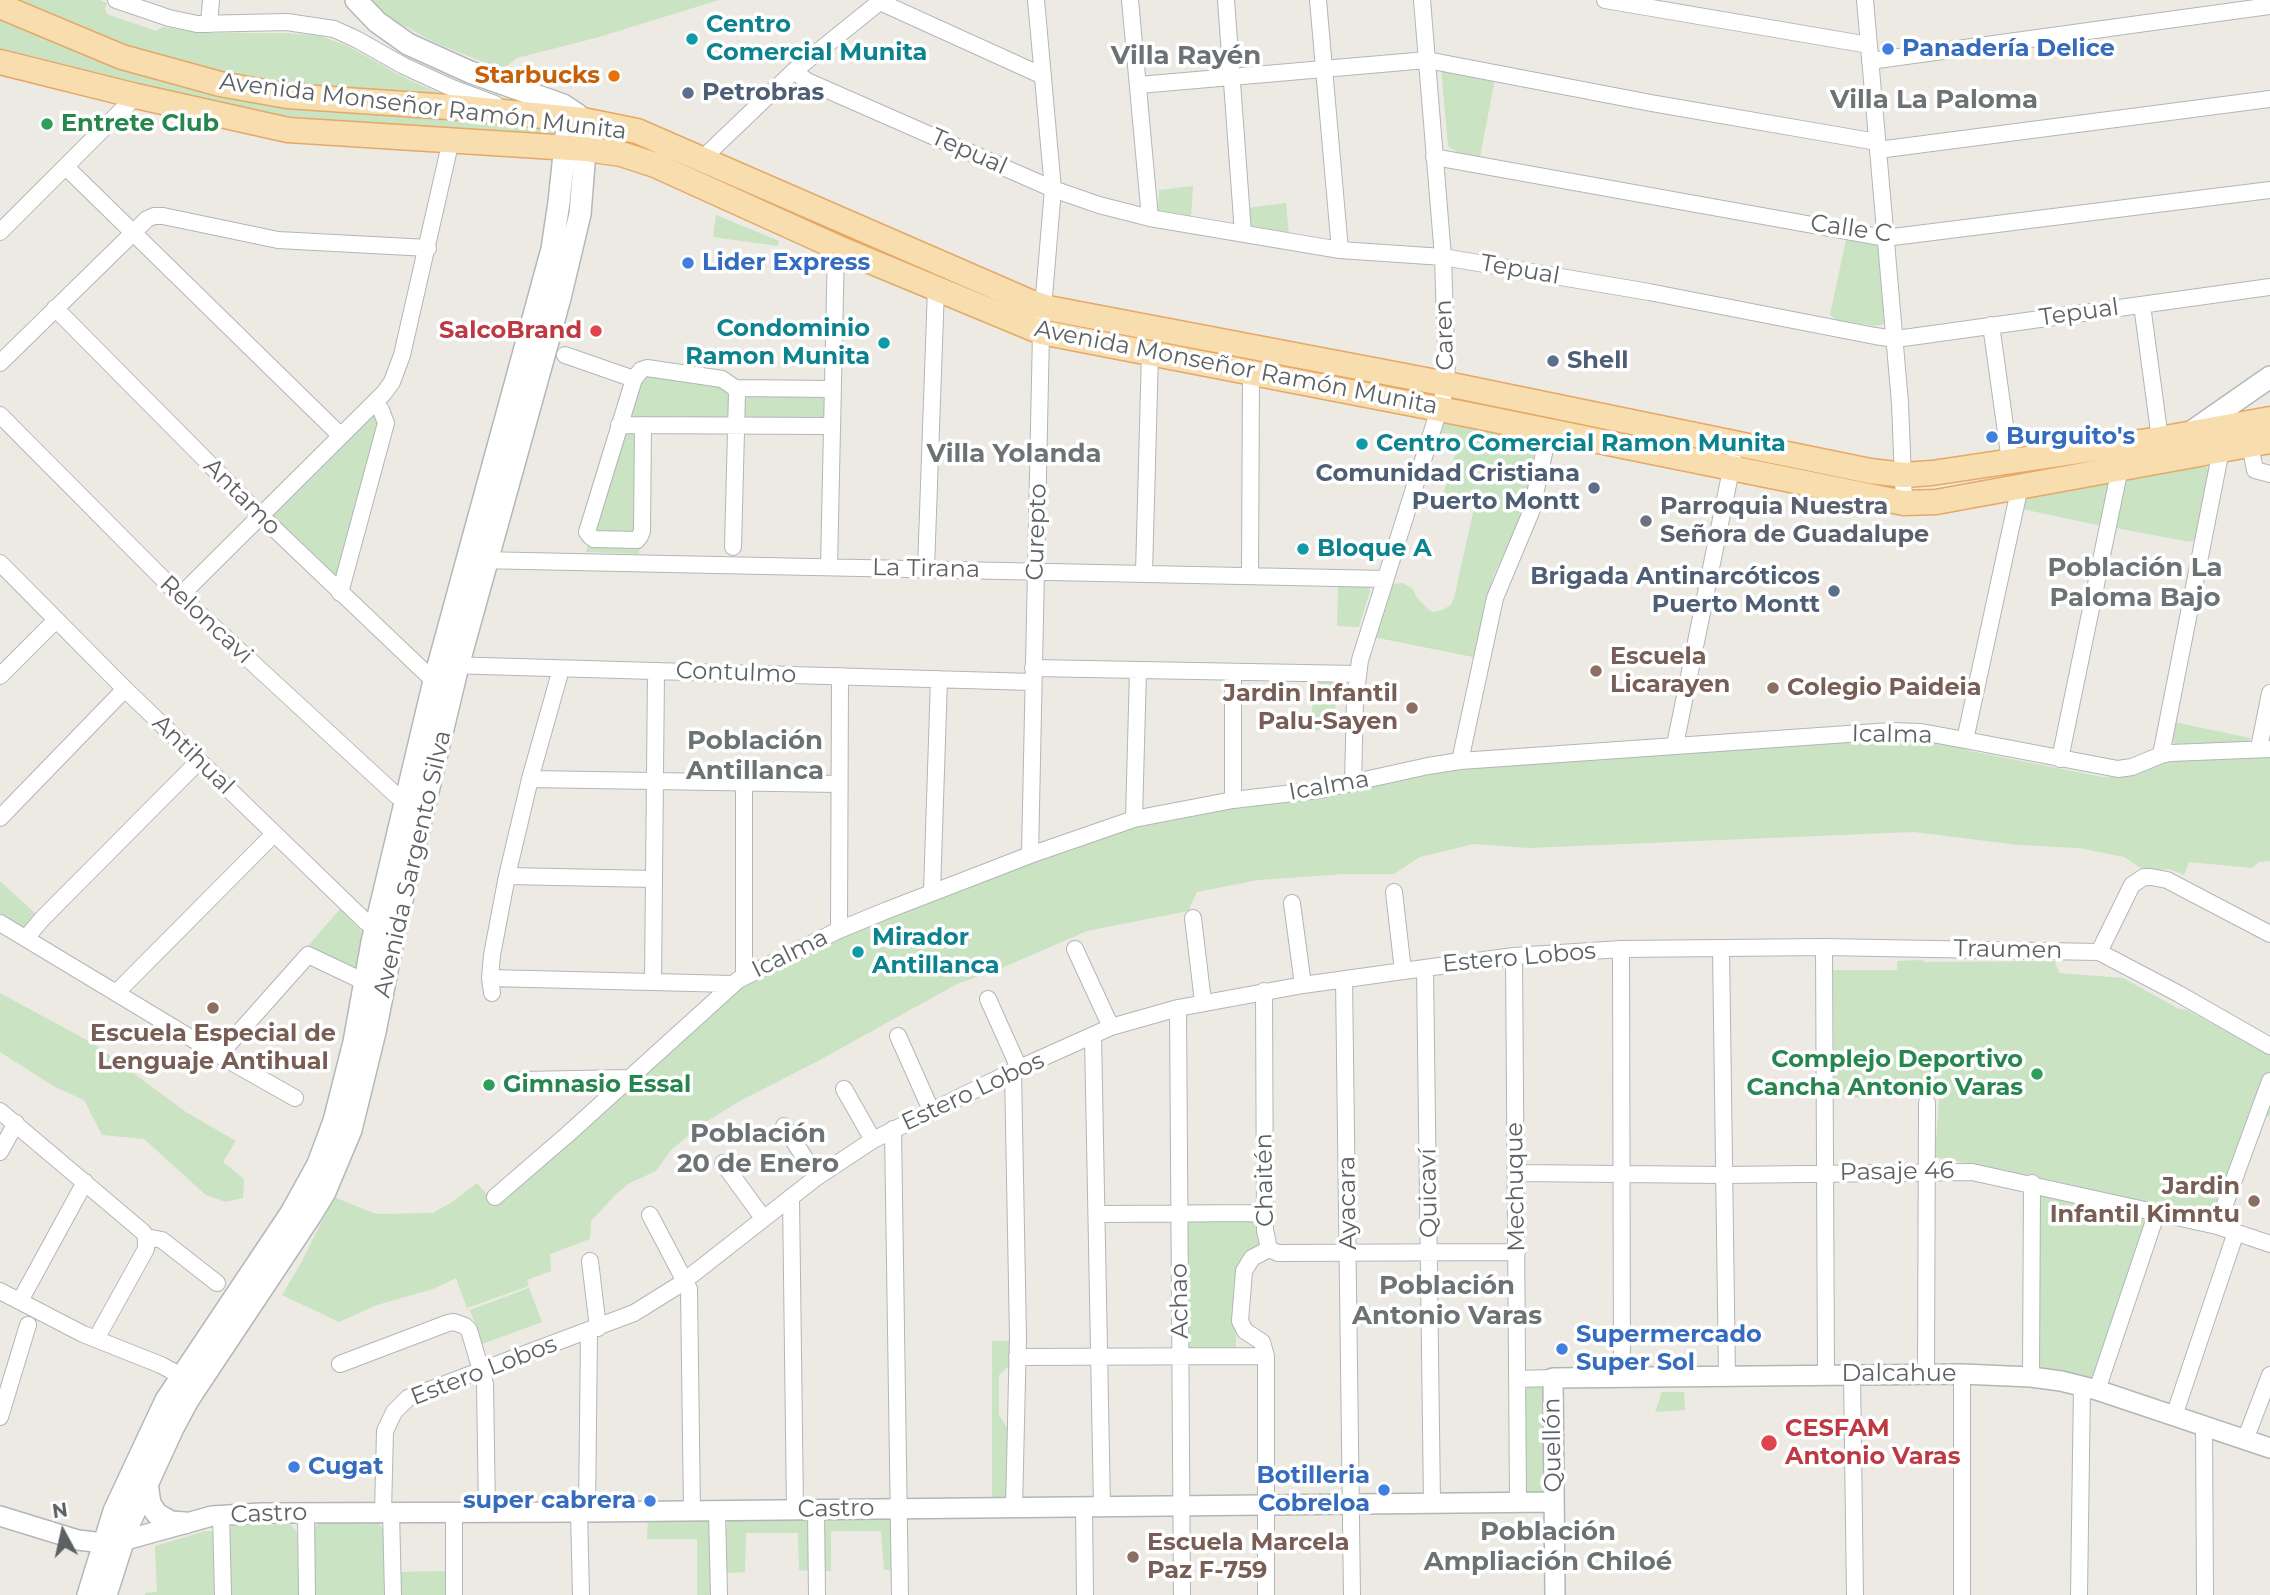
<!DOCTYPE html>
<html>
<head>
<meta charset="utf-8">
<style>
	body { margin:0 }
	#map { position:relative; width:2270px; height:1595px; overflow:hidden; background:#edeae4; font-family:Montserrat,sans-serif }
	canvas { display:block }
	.north { position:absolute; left:28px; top:1497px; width:70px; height:70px; -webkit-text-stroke:5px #fff; paint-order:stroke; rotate:352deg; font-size:19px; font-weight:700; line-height:28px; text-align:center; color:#5c6163 }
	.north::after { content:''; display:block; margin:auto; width:24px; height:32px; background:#5c6163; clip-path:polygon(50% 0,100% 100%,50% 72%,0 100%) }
</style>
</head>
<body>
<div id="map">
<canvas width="2270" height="1595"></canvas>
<div class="north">N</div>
</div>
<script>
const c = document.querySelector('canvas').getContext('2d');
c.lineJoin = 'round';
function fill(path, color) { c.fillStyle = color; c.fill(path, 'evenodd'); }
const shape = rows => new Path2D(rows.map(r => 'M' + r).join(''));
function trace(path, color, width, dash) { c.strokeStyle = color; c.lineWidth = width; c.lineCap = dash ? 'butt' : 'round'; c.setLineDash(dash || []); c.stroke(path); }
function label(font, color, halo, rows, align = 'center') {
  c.font = font + ' Montserrat,sans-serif'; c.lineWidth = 7; c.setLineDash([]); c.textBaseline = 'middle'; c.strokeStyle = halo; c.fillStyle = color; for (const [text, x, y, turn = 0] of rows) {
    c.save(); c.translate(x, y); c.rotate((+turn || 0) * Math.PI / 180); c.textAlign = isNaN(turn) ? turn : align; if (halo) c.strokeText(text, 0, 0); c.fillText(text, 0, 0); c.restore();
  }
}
const green = shape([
	[7,0,100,0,107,3,105,9,107,14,156,31,163,27,203,33,288,33,320,36,348,46,403,77,445,96,307,89,152,59],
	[373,0,719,0,599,37,517,58,506,67,485,63,434,42,386,16],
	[0,15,108,64,175,84,229,97,546,123,558,130,557,138,313,125,0,53],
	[1441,68,1495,79,1480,157,1460,154,1448,146],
	[1193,186,1191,218,1160,212,1158,210,1159,190],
	[1286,203,1289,234,1252,228,1250,226,1247,208],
	[716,215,779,241,778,246,713,237],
	[1847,235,1878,244,1884,324,1877,326,1838,321,1830,315],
	[645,372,825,391,825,420,623,422],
	[376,411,382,420,339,575,336,576,274,520,273,515],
	[1452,419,1480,430,1536,438,1539,443,1525,508,1493,577,1473,657,1373,637,1392,584,1403,583,1413,589,1417,598,1429,610,1433,612,1442,610,1451,605,1454,598,1475,504,1443,494,1460,439,1459,436,1455,434,1441,433,1443,425],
	[640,427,639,554,586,552,621,428],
	[2203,466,2207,467,2209,472,2195,540,2190,542,2116,528,2124,486,2131,476],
	[2107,482,2110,484,2102,526,2022,509,2021,499],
	[1338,585,1367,586,1369,588,1370,591,1359,627,1337,626],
	[1314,676,1339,676,1333,728,1311,731],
	[2174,722,2250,738,2250,740,2246,742,2175,744,2170,738],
	[1908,736,1946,742,1970,751,2103,777,2124,777,2173,759,2270,756,2270,861,2259,862,2252,868,2189,862,2184,875,2169,869,2145,871,2124,857,2079,848,2018,845,1914,832,1529,848,1474,844,1420,857,1394,874,1345,874,1258,880,1197,892,1188,911,1087,931,995,971,959,983,814,1063,738,1102,701,1125,671,1150,656,1171,630,1183,615,1195,591,1221,590,1239,550,1254,551,1271,527,1280,529,1286,467,1308,456,1278,433,1289,377,1305,339,1322,282,1295,301,1263,334,1197,376,1214,433,1213,452,1202,477,1183,496,1205,549,1160,738,989,841,936,1037,860,1137,825,1460,767],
	[0,881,37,915,23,934,0,920],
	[340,909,362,932,355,968,351,971,308,946],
	[1923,960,1924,962,2055,961,2059,973,2123,978,2179,1009,2187,1010,2270,1055,2270,1117,2254,1111,2216,1216,2210,1218,2163,1205,2080,1190,2077,1186,1935,1157,1939,1097,1834,1098,1833,970,1897,970,1897,961],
	[0,993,94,1044,186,1112,236,1141,223,1162,244,1179,243,1198,226,1202,206,1195,144,1139,102,1135,84,1100,55,1087,0,1052],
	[2036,1191,2152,1216,2094,1385,2035,1373],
	[1190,1221,1257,1221,1261,1245,1233,1325,1236,1332,1236,1351,1189,1351,1185,1341,1187,1225],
	[529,1288,542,1322,482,1344,470,1310],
	[992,1341,1010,1341,1009,1366,999,1375,999,1415,1008,1429,1007,1497,1005,1498,994,1498,992,1495],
	[1522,1383,1549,1383,1546,1490,1541,1493,1529,1493,1525,1490],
	[1662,1392,1684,1392,1685,1410,1655,1412],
	[892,1517,897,1570,884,1570,881,1531,831,1531,831,1571,824,1571,825,1519],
	[808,1518,810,1571,799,1570,798,1533,746,1533,745,1572,727,1573,726,1530,728,1520],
	[648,1520,709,1520,711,1523,712,1595,697,1595,697,1539,647,1539],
	[375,1522,378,1523,383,1529,384,1595,313,1595,312,1527,321,1523],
	[290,1524,297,1532,299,1595,229,1595,228,1531,231,1527,235,1525],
	[205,1531,211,1531,213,1533,214,1595,145,1595,145,1593,157,1592,155,1546],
	[447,1571,447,1595,397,1595,397,1572]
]);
const minor = shape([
	[116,0,169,18,197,24,287,22,334,29,356,39,404,66,452,88,495,104],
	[1130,0,1150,218],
	[1226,0,1243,233],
	[1318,0,1340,250],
	[1605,0,1869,45],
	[1865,0,1900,403,1904,503],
	[880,2,1043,76],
	[209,24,211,0],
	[1870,61,2270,6],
	[794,71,807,81,1053,189,1099,205,1150,218,1340,250,1443,257,1649,292,1875,336,1895,339,1911,337,2270,287],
	[1139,85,1427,60,1651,103,1877,142],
	[1878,150,2270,99],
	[1434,157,1885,238,2270,190],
	[702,159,794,71,882,0],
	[66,167,341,436],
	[0,232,136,96],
	[2142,305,2160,439],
	[55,308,261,516,434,681],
	[1991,325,2010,461],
	[565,355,634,379],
	[0,363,133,233,147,219,154,216,163,216,278,240,428,248],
	[735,388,832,389],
	[0,415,180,596,397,796,412,805],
	[619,425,831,426],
	[643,425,642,531,640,536,637,540,594,539,590,536,587,532,634,379,641,370,647,368,722,379,735,388,737,393,733,547],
	[2250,444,2255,470,2270,474],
	[478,560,1385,579],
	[0,563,125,689,366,922,382,932],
	[829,567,836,247],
	[926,569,936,288],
	[1144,573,1150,353],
	[1250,575,1251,373],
	[340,593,386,423,381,410,374,403],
	[180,596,384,393,392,382,402,355,451,140],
	[448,665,1033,682],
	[1033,668,1357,674],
	[1233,672,1233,800],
	[0,676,56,620],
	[1965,740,2020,486],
	[1675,745,1733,460],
	[2259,748,2270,693],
	[2161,755,2221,450],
	[2060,759,2120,468],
	[1460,761,1495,598,1531,512,1549,431],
	[530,779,838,784],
	[1353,783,1355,700,1360,660,1447,384,1443,257,1422,0],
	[0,818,125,689],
	[1134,819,1138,670],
	[1030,855,1041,332,1053,189,1036,0],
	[507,876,654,879],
	[932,892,939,679],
	[1394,892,1403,971],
	[1292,903,1303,985],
	[1193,918,1203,1002],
	[0,923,219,1055,295,1098],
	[839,930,840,676],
	[26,938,42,919,199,761],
	[1824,947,1826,1375],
	[1721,948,1727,1376],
	[1075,949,1111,1027],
	[1621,949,1622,1377],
	[2099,952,2132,885,2144,877,2151,877,2167,880,2270,934],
	[1514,956,1518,1502],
	[1425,968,1432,1503],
	[744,977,744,782],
	[490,978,733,984],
	[1344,979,1352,1595],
	[653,982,656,671],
	[1264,991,1265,1230,1269,1249],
	[116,993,274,834],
	[492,993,490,978,492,955,507,876,530,779,561,669],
	[988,999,1019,1068],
	[1178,1008,1182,1595],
	[898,1036,931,1110],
	[1093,1036,1102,1507],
	[219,1055,308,955,365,982],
	[1013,1071,1018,1337,1014,1508],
	[522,1080,629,1078],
	[844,1089,873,1140],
	[0,1111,143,1232,146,1237,146,1249,96,1339],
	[784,1126,817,1177],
	[893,1129,900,1595],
	[0,1152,16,1123],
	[723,1163,763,1218],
	[1516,1173,1724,1175,1972,1172,2217,1226,2270,1244],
	[495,1197,568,1134,738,980,839,930,885,911,1030,855,1134,819,1233,800,1319,790,1428,766,1460,761,1891,731,1921,732,1965,740,2118,769,2132,767,2161,755,2171,753,2270,749],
	[791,1197,795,1510],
	[1097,1214,1265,1213],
	[650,1215,689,1289,692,1511],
	[2217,1226,2270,1081],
	[146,1237,162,1240,217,1283],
	[1269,1249,1278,1253,1517,1252],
	[590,1261,598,1328],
	[0,1291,83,1334,161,1365,190,1381],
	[20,1301,85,1182],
	[1017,1357,1266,1356],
	[340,1364,448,1323,454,1322,465,1326,469,1330,485,1384,487,1511],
	[1926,1374,1927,1103],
	[1962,1374,1962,1595],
	[1852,1375,1855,1595],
	[2031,1377,2032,1183],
	[1518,1379,1553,1378],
	[2097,1390,2157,1212],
	[2174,1416,2236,1232],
	[0,1417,28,1325],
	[2204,1426,2205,1595],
	[2245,1440,2270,1375],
	[1084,1507,1085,1595],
	[816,1510,817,1595],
	[717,1511,719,1595],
	[306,1512,307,1595],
	[383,1512,385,1431,394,1412,408,1398,634,1313,679,1285,817,1177,873,1140,1013,1071,1111,1027,1178,1008,1303,985,1425,968,1514,956,1621,949,1824,947,2099,952,2179,994,2270,1046],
	[391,1512,393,1595],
	[579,1512,581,1595],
	[587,1512,589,1332],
	[221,1515,223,1595],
	[454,1595,454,1512],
	[1266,1595,1266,1356,1262,1342,1245,1331,1240,1321,1244,1271,1252,1258,1269,1249],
	[2079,1595,2082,1386]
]);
const tertiary = shape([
	[0,1516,78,1540,103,1543,122,1541,212,1516,261,1513,587,1512,1554,1502],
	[1555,1595,1553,1378,1962,1374,2031,1377,2061,1381,2097,1390,2270,1448]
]);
const secondary = shape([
	[2191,432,2270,377],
	[147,1483,150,1504,157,1514,171,1522,185,1523],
	[88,1595,114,1511,166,1400,291,1213,318,1164,334,1121,354,1042,372,942,434,681,552,249,559,202,567,126,564,113,558,105],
	[106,1595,128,1526,173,1428,188,1400,311,1215,325,1192,351,1130,375,1032,396,925,458,666,560,298,580,214,586,139,585,126,578,115,563,105,470,72,408,44,377,22,356,0]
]);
const primary = shape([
	[0,6,122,57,220,84,287,96,464,108,583,120,637,131,1030,302,1048,308,1447,384,1870,471,1904,475,1932,473,2160,439,2270,419],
	[0,62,136,96,288,130,586,149,621,154,655,165,836,247,1041,332,1470,415,1904,503,1936,502,2270,441]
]);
const markers = [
	[692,39,7,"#0f9aa8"],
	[1888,49,7,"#3f7fe0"],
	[614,76,7,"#e8710a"],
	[688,93,7,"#5c6f8a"],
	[47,124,7,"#2e9e5b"],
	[688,263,7,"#3f7fe0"],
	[596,331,7,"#e0444e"],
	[884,343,7,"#0f9aa8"],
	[1553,361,7,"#5c6f8a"],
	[1992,437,7,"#3f7fe0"],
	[1362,444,7,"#0f9aa8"],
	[1594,488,7,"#5c6f8a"],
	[1646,521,7,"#6b7280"],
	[1303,549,7,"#0f9aa8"],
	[1834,591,7,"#5c6f8a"],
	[1596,671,7,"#8d6e63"],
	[1773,688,7,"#8d6e63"],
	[1412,708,7,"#8d6e63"],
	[858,952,7,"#0f9aa8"],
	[213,1008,7,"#8d6e63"],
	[2037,1074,7,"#2e9e5b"],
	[489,1085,7,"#2e9e5b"],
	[2254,1201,7,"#8d6e63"],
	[1562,1349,7,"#3f7fe0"],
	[1769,1443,9,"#e0444e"],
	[294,1467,7,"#3f7fe0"],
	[1384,1490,7,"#3f7fe0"],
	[650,1501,7,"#3f7fe0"],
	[1133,1557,7,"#8d6e63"]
];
const cultureNames = [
	["Centro",706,25],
	["Comercial Munita",706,53],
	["Condominio",870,329,"right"],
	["Ramon Munita",870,357,"right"],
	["Centro Comercial Ramon Munita",1376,444],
	["Bloque A",1317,549],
	["Mirador",872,938],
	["Antillanca",872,966]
];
const shopNames = [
	["Panadería Delice",1902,49],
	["Lider Express",702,263],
	["Burguito's",2006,437],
	["Supermercado",1576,1335],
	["Super Sol",1576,1363],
	["Cugat",308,1467],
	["Botilleria",1370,1476,"right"],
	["Cobreloa",1370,1504,"right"],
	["super cabrera",636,1501,"right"]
];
const foodNames = [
	["Starbucks",600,76]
];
const serviceNames = [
	["Petrobras",702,93],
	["Shell",1567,361],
	["Comunidad Cristiana",1580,474,"right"],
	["Puerto Montt",1580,502,"right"],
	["Brigada Antinarcóticos",1820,577,"right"],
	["Puerto Montt",1820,605,"right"]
];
const streetNames = [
	["Avenida Monseñor Ramón Munita",423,107,7],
	["Tepual",969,152,24],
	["Calle C",1851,229,8],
	["Tepual",1520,270,10],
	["Tepual",2079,313,-8],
	["Caren",1445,335,-92],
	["Avenida Monseñor Ramón Munita",1236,368,11],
	["Antamo",242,497,45],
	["Curepto",1037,532,-88],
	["La Tirana",926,569,1],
	["Reloncavi",206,620,43],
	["Contulmo",736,673,2],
	["Icalma",1892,735,1],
	["Antihual",193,755,44],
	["Icalma",1329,786,-10],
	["Avenida Sargento Silva",413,864,-77],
	["Traumen",2008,950,1],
	["Icalma",790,954,-26],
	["Estero Lobos",1519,958,-5],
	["Estero Lobos",973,1092,-25],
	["Pasaje 46",1897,1172,-1],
	["Chaitén",1265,1180,-91],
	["Mechuque",1516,1187,-91],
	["Quicaví",1429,1193,-91],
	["Ayacara",1348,1203,-91],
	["Achao",1180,1301,-91],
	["Estero Lobos",484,1371,-21],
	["Dalcahue",1899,1374],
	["Quellón",1553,1445,-91],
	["Castro",836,1509,-1],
	["Castro",269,1514,-2]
];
const leisureNames = [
	["Entrete Club",61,124],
	["Complejo Deportivo",2023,1060,"right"],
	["Cancha Antonio Varas",2023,1088,"right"],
	["Gimnasio Essal",503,1085]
];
const healthNames = [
	["SalcoBrand",582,331],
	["CESFAM",1785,1429,"left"],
	["Antonio Varas",1785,1457,"left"]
];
const worshipNames = [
	["Parroquia Nuestra",1660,507],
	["Señora de Guadalupe",1660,535]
];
const educationNames = [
	["Escuela",1610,657],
	["Licarayen",1610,685],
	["Colegio Paideia",1787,688],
	["Jardin Infantil",1398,694,"right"],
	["Palu-Sayen",1398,722,"right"],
	["Escuela Especial de",213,1034,"center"],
	["Lenguaje Antihual",213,1062,"center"],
	["Jardin",2240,1187,"right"],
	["Infantil Kimntu",2240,1215,"right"],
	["Escuela Marcela",1147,1543],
	["Paz F-759",1147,1571]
];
const neighbourhoodNames = [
	["Villa Rayén",1186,56],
	["Villa La Paloma",1934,100],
	["Villa Yolanda",1014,454],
	["Población La",2135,568],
	["Paloma Bajo",2135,598],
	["Población",755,741],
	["Antillanca",755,771],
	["Población",758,1134],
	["20 de Enero",758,1164],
	["Población",1447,1286],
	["Antonio Varas",1447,1316],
	["Población",1548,1532],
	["Ampliación Chiloé",1548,1562]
];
fill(green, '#c9e3c3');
trace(minor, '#b2b6b8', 18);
trace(tertiary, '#b2b6b8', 22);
trace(secondary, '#b3b8ba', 24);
trace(primary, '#e5a866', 27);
trace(minor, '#fff', 16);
trace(tertiary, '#fff', 19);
trace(secondary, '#fff', 21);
trace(primary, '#f8ddaf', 24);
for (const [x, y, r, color] of markers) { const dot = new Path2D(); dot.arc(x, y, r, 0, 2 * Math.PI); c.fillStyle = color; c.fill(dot); trace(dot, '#fff', 2.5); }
label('bold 24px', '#0d838f', '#fff', cultureNames, 'left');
label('bold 24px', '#366cbe', '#fff', shopNames, 'left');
label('bold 24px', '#c56008', '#fff', foodNames, 'right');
label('bold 24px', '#4e5e75', '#fff', serviceNames, 'left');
label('24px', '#5c6163', '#fff', streetNames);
label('bold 24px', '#27864d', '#fff', leisureNames, 'left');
label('bold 24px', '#be3a42', '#fff', healthNames, 'right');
label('bold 24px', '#5b616d', '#fff', worshipNames, 'left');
label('bold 24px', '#785e54', '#fff', educationNames, 'left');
label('bold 26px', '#6d7375', '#fff', neighbourhoodNames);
</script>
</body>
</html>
